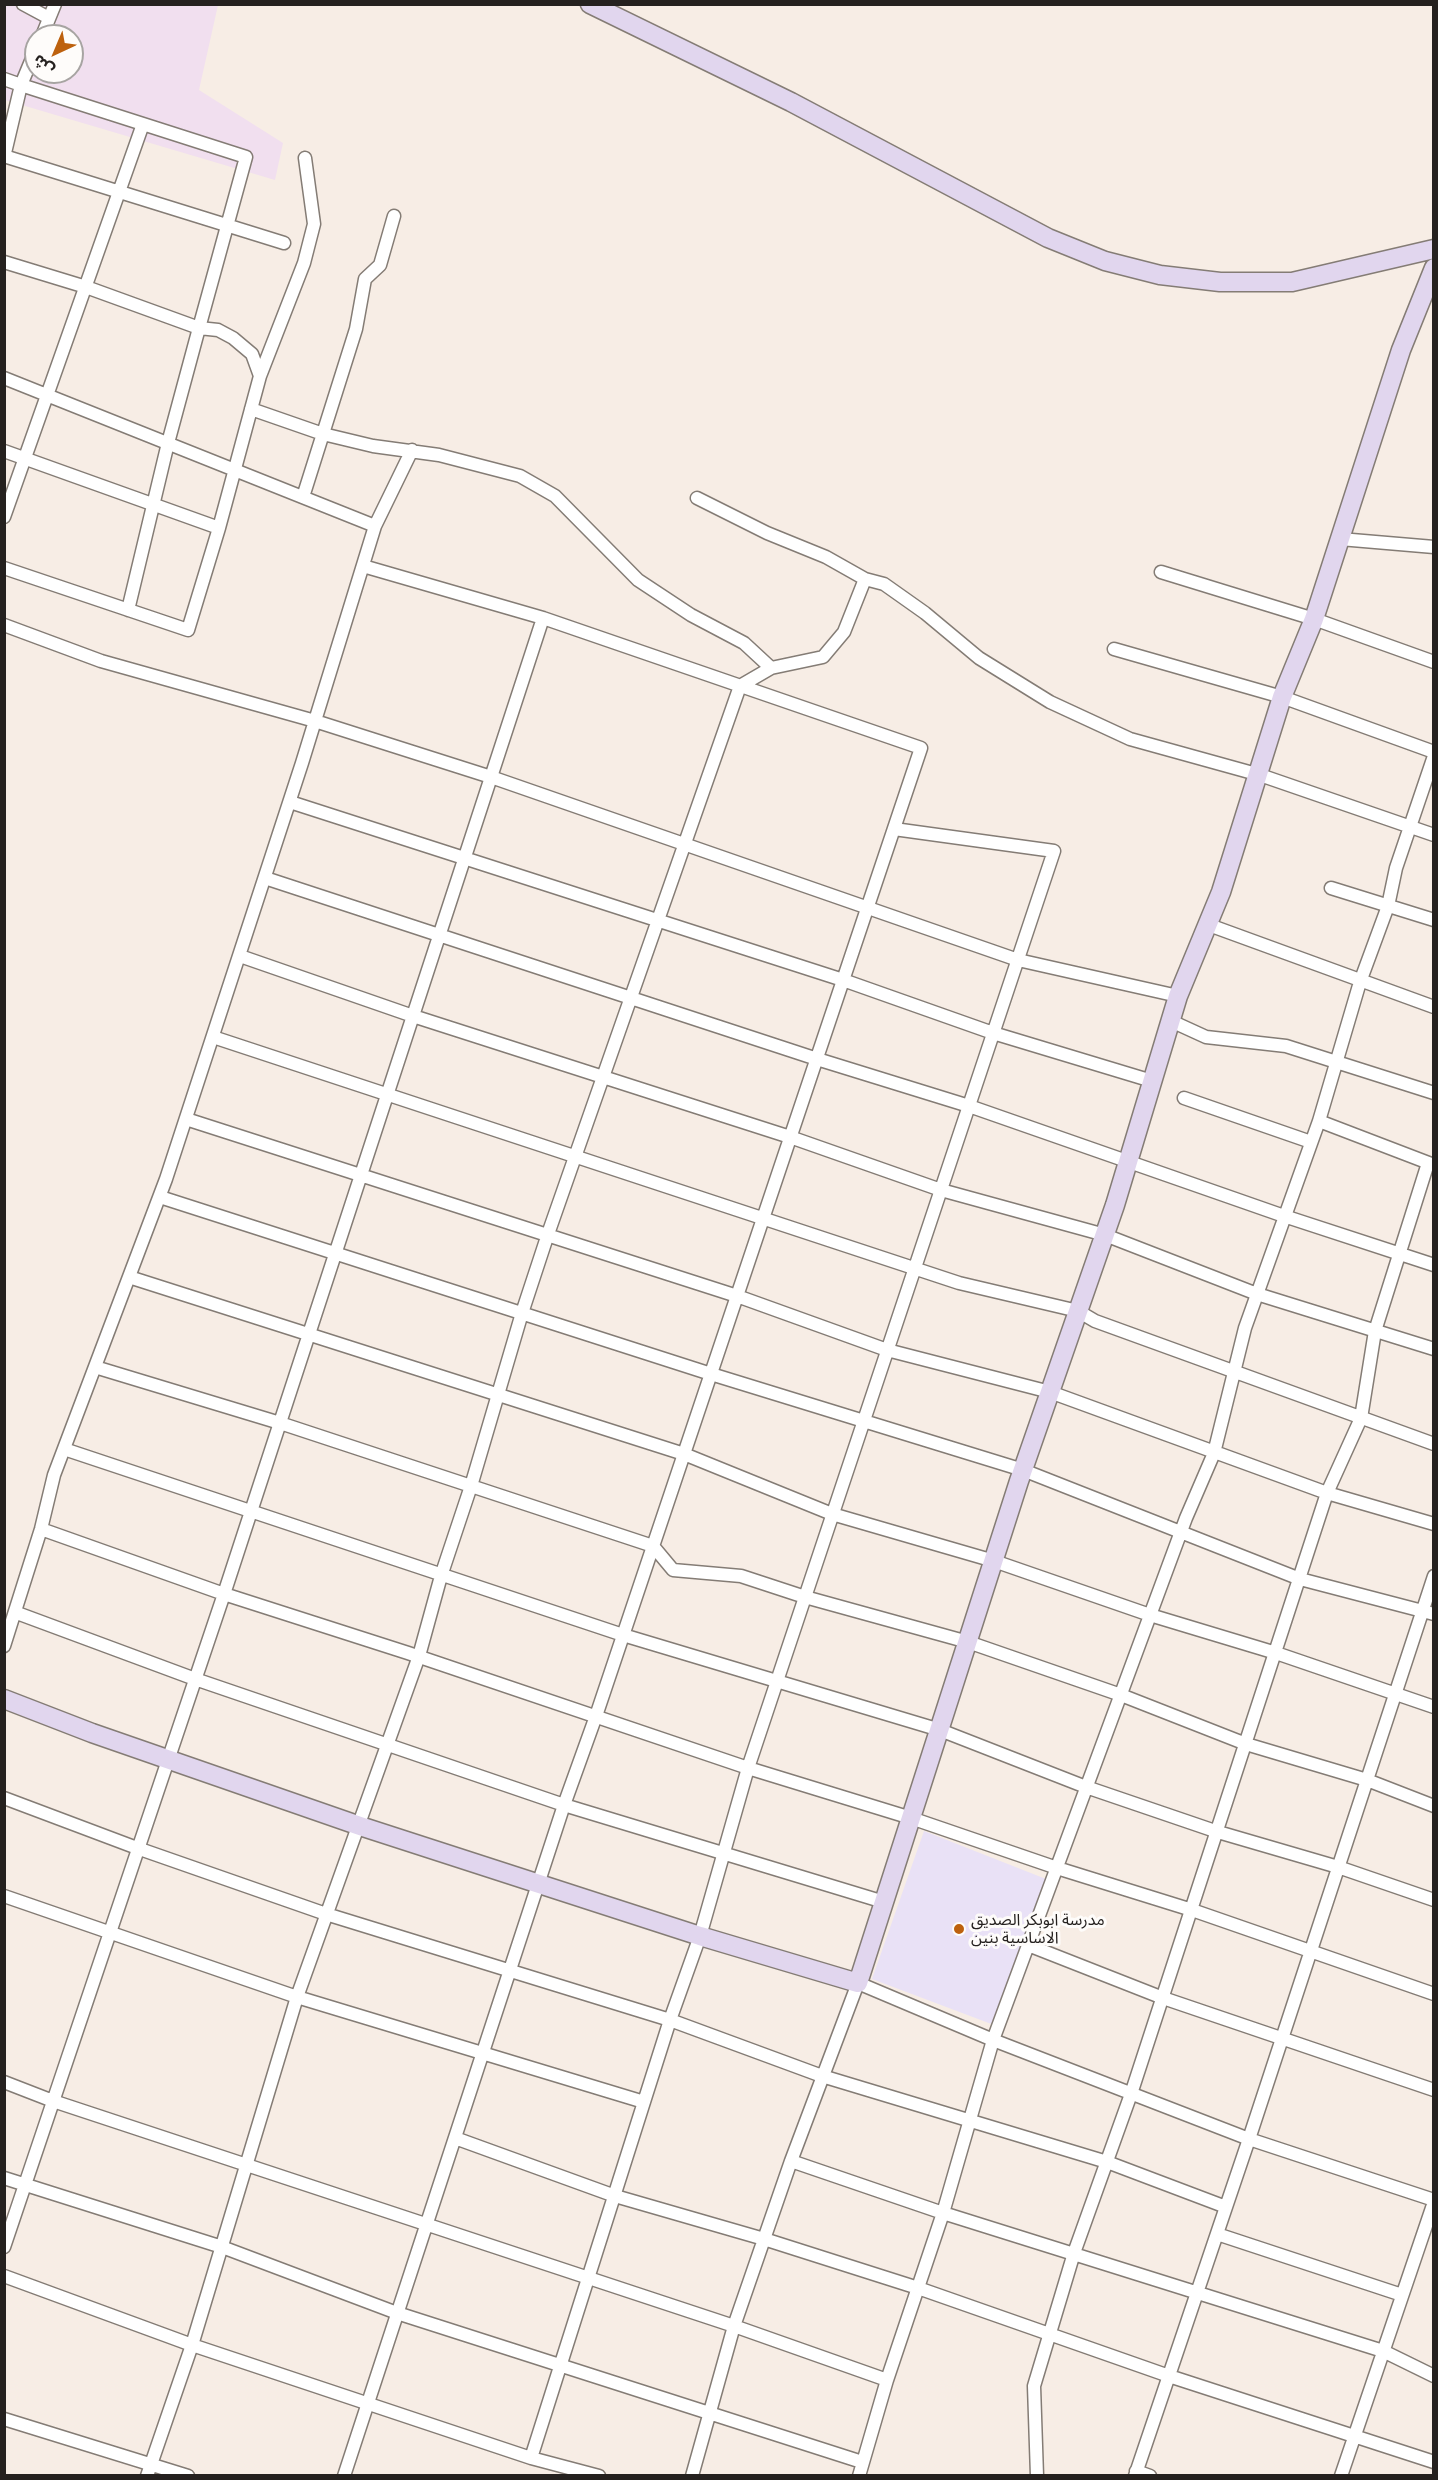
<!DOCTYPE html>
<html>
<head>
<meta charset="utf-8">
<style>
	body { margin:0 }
	#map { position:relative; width:1438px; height:2480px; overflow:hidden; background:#f7ede5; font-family:"Exo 2","Noto Sans Arabic",sans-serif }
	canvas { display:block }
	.frame { position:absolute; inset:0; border:6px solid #25211f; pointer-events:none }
	.north { position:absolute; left:24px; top:24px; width:60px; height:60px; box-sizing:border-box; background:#fefcfa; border:2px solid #a7a4a2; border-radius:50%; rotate:224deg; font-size:16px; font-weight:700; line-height:24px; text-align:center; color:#25211f }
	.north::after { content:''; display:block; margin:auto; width:21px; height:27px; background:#bd610e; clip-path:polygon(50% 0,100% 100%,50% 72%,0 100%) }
</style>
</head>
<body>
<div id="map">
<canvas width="1438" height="2480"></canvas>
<div class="frame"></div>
<div class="north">ش</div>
</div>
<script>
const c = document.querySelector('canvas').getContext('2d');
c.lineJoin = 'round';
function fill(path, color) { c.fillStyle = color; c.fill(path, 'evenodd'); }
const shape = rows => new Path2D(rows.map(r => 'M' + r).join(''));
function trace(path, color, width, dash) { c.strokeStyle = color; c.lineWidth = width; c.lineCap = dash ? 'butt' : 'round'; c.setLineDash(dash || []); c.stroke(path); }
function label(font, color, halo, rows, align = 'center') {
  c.font = font + ' "Exo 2","Noto Sans Arabic",sans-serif'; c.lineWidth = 6; c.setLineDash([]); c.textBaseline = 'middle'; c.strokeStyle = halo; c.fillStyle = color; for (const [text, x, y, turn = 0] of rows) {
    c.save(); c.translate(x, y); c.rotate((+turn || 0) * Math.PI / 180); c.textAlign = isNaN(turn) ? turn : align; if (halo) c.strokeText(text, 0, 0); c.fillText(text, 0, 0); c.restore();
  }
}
const commercial = shape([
	[4,5,218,5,199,90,283,143,275,180,5,100],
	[36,36,72,36,72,72,36,72]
]);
const education = shape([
	[924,1831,1046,1879,994,2025,872,1979]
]);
const street = shape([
	[23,4,49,18],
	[42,36,55,4],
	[4,79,21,85,36,49],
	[4,156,284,243],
	[4,157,21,85,246,157,199,328,218,330,233,338,252,354,260,376,219,528,4,451],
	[4,262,86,287,199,328,168,443,128,610],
	[260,376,304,263,314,224,305,158],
	[4,378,375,526,302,763,166,1179,54,1475,41,1529,4,1646],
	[251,409,323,434,373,446,439,455,520,476,555,496,638,580,691,615,744,643,771,668],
	[303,497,356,329,365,279,380,265,394,216],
	[697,498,767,533,826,557,865,579,884,584,925,613,979,658,1050,702,1130,739,1260,775,1434,835],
	[4,517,143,124],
	[375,526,412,450],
	[1340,539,1434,547],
	[4,568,188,630,219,528],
	[1161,572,1314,619,1434,662],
	[4,625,101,661,315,721,491,777,1018,960,1178,996],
	[1114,649,1282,697,1434,752],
	[290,802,843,980,993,1033,1152,1081],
	[265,878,817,1059,969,1106,1284,1216,1434,1265],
	[1331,888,1434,920],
	[1209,925,1434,1007],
	[240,956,413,1016,790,1137,941,1190,1105,1235,1257,1294,1434,1349],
	[1171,1021,1206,1037,1286,1046,1434,1093],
	[213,1037,959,1283,1078,1311,1095,1321,1434,1444],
	[1184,1098,1311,1142],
	[186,1119,737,1296,887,1350,1050,1392,1327,1493,1434,1524],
	[1319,1121,1434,1165],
	[160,1197,711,1374,1023,1470,1300,1579,1434,1614],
	[129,1277,684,1454,832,1514,994,1561,1150,1615,1276,1653,1434,1707],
	[95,1367,280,1423,653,1546,673,1570,741,1576,805,1597,968,1642,1121,1695,1246,1744,1367,1780,1434,1806],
	[64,1449,623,1635,940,1730,1086,1787,1218,1832,1338,1867,1434,1900],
	[41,1529,224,1594,408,1653,748,1768,911,1818,1057,1868,1192,1910,1434,1994],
	[17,1613,195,1679,564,1805,884,1902],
	[4,1798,137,1848,326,1914,670,2020,822,2076,1107,2162,1226,2207],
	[4,1896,297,1997,644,2102],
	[1028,1945,1163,1998,1434,2090],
	[4,2082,53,2101,734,2326,887,2380],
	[455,2138,615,2196,764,2239,918,2288,1169,2376,1434,2462],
	[791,2161,943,2213,1383,2351,1434,2376],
	[4,2178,222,2247,397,2313,862,2462],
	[1217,2234,1402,2295],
	[4,2247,224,1594,543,618,363,566],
	[4,2276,192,2345,531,2458,670,2020,700,1936,748,1768,1054,851,894,829],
	[4,2419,188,2476],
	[531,2458,599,2476],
	[1136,2471,1150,2476],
	[147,2476,192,2345,297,1997,419,1656,441,1576,471,1486,522,1313,548,1234,740,686,771,668,823,657,844,632,865,579],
	[344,2476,564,1805,596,1716,921,748,543,618],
	[692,2476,734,2326,791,2161,858,1983,993,2040,1249,2139,1434,2200],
	[859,2476,887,2380,943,2213,993,2040,1186,1518,1214,1453,1245,1328,1319,1121,1360,982,1388,906,1396,868,1434,756],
	[1037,2476,1034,2386,1074,2253,1131,2094,1327,1493,1361,1418,1375,1331,1428,1163],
	[1135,2476,1249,2139,1434,1576],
	[1341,2476,1434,2202]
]);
const secondary = shape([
	[590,4,791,102,1048,238,1105,261,1160,275,1220,282,1292,282,1434,249],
	[4,1699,92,1733,360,1826,700,1936,858,1983,1019,1481,1115,1205,1178,996,1221,892,1282,697,1314,619,1401,350,1434,268]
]);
const markers = [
	[959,1929,6,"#bd610e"]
];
const poiNames = [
	["مدرسة ابوبكر الصديق",971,1920],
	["الاساسية بنين",971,1938]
];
fill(commercial, '#f1dfef');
fill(education, '#e9e1f6');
trace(street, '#847c75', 15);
trace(secondary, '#847c75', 21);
trace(street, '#fff', 12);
trace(secondary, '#e1d6ee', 18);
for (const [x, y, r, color] of markers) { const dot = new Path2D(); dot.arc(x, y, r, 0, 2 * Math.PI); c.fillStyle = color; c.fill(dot); trace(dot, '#fefcfa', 2); }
label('16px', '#25211f', '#fefcfa', poiNames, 'left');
</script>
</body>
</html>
